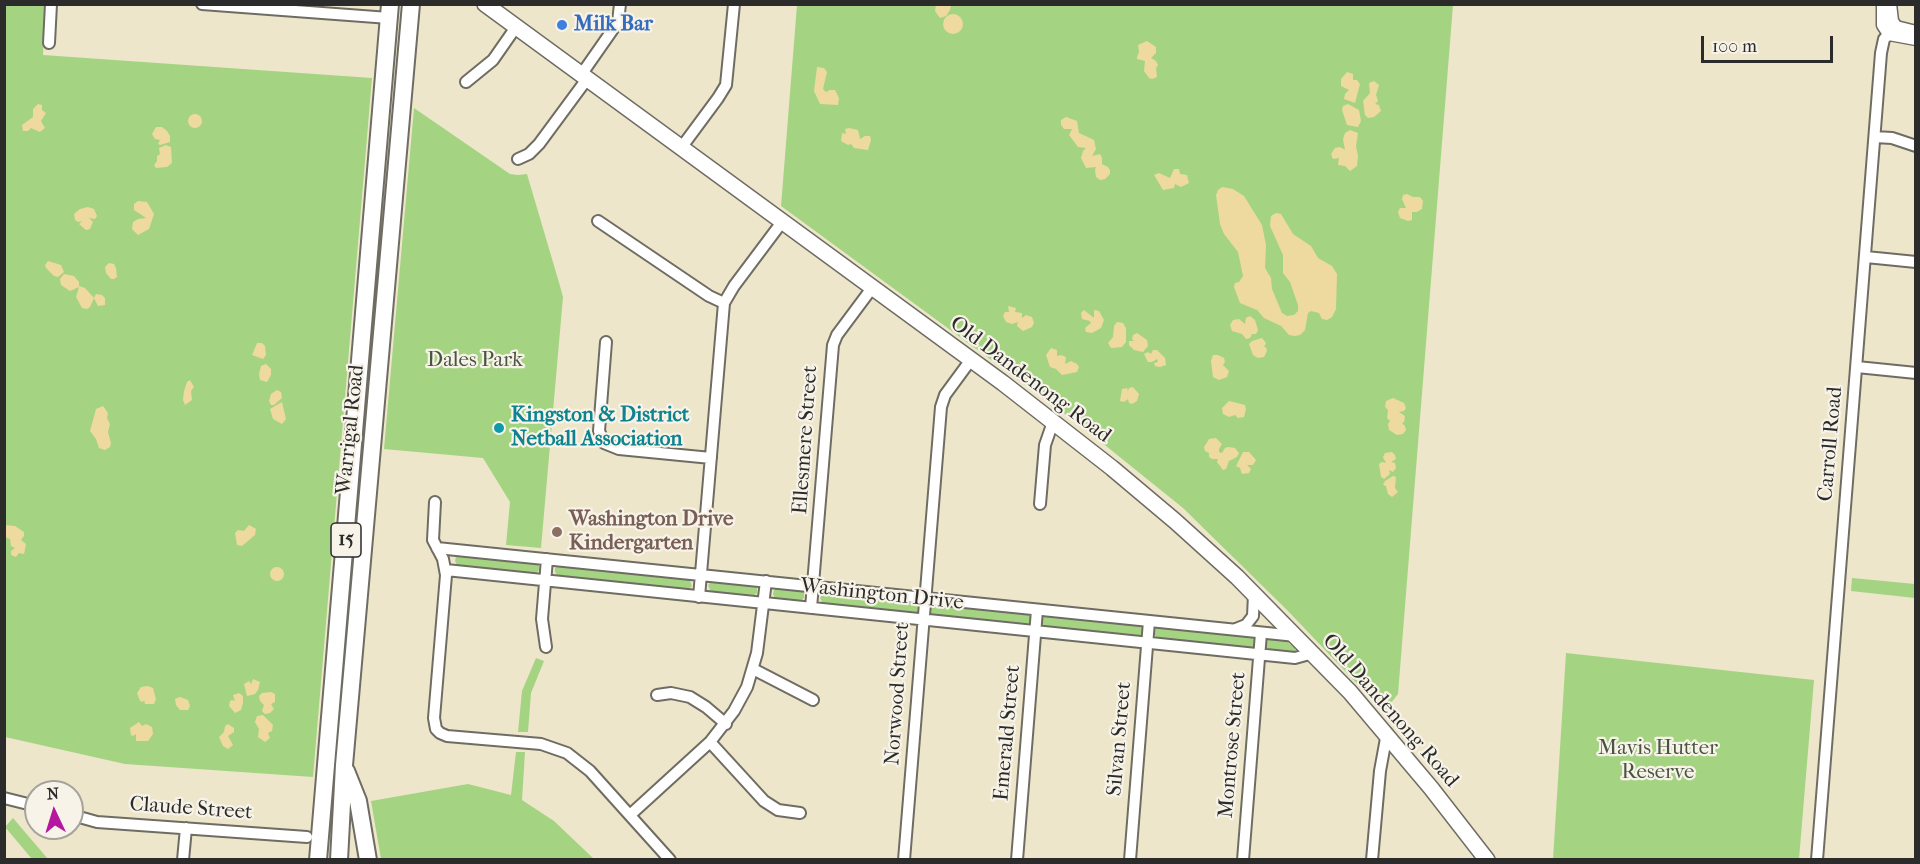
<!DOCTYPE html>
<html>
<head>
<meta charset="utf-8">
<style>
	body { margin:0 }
	#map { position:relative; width:1920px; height:864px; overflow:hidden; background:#ede6cb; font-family:"IM FELL French Canon",serif }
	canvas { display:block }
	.frame { position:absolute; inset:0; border:6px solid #2b2b2b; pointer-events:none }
	.north { position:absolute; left:24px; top:780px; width:60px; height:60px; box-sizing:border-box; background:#f7f3e8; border:2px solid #a5a39c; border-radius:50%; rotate:356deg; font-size:16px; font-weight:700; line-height:24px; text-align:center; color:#2b2b2b }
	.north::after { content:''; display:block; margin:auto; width:21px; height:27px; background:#b5179e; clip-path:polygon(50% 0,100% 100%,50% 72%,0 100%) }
	.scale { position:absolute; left:1701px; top:36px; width:132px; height:27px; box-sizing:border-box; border:3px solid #2b2b2b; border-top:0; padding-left:8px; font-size:18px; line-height:21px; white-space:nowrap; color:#2b2b2b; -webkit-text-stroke:4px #f7f3e8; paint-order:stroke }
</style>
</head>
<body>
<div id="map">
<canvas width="1920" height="864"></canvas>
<div class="frame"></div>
<div class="north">N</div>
<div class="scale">100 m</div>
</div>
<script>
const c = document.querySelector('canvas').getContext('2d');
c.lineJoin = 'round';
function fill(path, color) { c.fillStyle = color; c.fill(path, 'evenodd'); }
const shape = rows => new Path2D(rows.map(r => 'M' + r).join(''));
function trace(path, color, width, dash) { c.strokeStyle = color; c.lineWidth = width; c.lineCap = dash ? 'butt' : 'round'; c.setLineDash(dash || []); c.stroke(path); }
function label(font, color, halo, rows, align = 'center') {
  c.font = font + ' "IM FELL French Canon",serif'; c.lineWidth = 4.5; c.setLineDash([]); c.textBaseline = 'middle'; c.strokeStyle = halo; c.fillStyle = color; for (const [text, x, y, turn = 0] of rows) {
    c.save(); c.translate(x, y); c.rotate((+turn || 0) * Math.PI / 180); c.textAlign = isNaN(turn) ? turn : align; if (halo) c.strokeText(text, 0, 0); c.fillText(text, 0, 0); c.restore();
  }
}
const green = shape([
	[5,5,46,5,43,55,372,78,313,777,125,764,5,737],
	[797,5,1453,5,1398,694,1384,712,1288,611,1183,508,1080,425,781,206],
	[414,108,510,174,518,175,527,174,560,286,563,297,541,548,506,545,510,502,483,458,384,449],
	[461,554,535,562,539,566,539,570,536,574,458,567,455,561,456,557],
	[559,565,689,578,692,586,687,591,559,578,555,572,555,568],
	[1852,578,1915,584,1915,598,1851,591],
	[713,580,754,585,757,588,757,593,752,597,711,593,708,585],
	[778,587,799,589,804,593,804,598,800,602,776,600,773,594,774,590],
	[824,592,916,602,919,609,916,613,912,614,824,605,820,598],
	[936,603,1028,613,1032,619,1027,626,933,616,930,613,930,608],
	[1048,615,1138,624,1144,630,1139,637,1045,628,1042,625,1041,619],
	[1159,626,1251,636,1255,639,1255,644,1252,648,1157,639,1153,631],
	[1273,638,1286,641,1295,648,1296,653,1268,650,1266,648,1266,641],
	[1566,653,1814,680,1799,859,1553,859],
	[536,658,544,661,531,693,528,732,518,732,522,691],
	[516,752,525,752,522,800,554,821,594,859,381,859,371,801,468,784,511,795],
	[13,818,48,859,32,859,5,827]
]);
const sand = shape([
	[936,5,951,5,950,10,946,16,940,18,935,11],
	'943 24a10 10 0 1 1 20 0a10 10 0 1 1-20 0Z',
	[1147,41,1156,47,1156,53,1151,58,1156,61,1158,65,1156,68,1157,77,1152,79,1149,78,1144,71,1145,61,1137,59,1137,57,1139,52,1138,45],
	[817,67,824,68,827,72,823,89,826,92,830,90,835,90,839,98,838,105,820,104,814,91],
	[1347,72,1353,74,1353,80,1357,80,1360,84,1355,103,1344,99,1345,94,1349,90,1341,86,1341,79],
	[1374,81,1379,85,1376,95,1378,101,1375,104,1379,105,1381,111,1374,117,1368,118,1365,115,1363,101,1370,93,1369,83],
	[38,104,42,105,42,110,46,113,41,121,45,128,40,132,31,128,28,131,23,131,22,125,33,117,33,109],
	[1348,104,1359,110,1361,121,1358,127,1347,125,1342,110,1343,106],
	'188 121a7 7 0 1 1 14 0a7 7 0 1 1-14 0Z',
	[1066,117,1077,121,1079,133,1094,140,1096,149,1092,156,1100,154,1102,158,1102,164,1108,167,1110,170,1110,174,1105,179,1100,180,1096,177,1095,170,1096,167,1086,168,1081,158,1083,151,1086,148,1078,147,1069,135,1072,129,1064,129,1061,125,1061,120],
	[156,127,162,127,167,131,170,136,170,142,160,145,158,144,160,140,155,139,152,134],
	[849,128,858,130,860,139,865,136,870,136,871,140,868,150,854,148,851,144,848,145,841,141,842,133,846,134,845,129],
	[1350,130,1358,133,1356,146,1358,156,1357,166,1350,171,1345,166,1338,165,1339,158,1333,159,1331,154,1335,148,1340,147,1345,150,1343,139,1345,133],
	[166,145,171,147,172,163,167,167,156,168,154,165,157,161,157,156,160,154,159,148],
	[1174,169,1179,169,1180,174,1187,175,1189,183,1181,187,1175,184,1174,188,1163,190,1154,175,1159,173,1170,178],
	[1222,187,1233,189,1244,196,1262,225,1266,245,1265,268,1271,278,1272,289,1282,313,1287,316,1294,315,1298,311,1298,305,1290,282,1283,273,1283,255,1270,226,1271,216,1276,213,1281,214,1293,234,1311,246,1318,258,1332,266,1337,274,1336,309,1332,317,1327,320,1322,319,1319,313,1311,311,1308,313,1305,330,1300,335,1295,336,1289,335,1281,326,1264,318,1257,310,1240,303,1234,287,1235,283,1239,282,1243,276,1238,252,1224,234,1220,224,1216,195,1218,190],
	[1407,194,1413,197,1420,197,1423,201,1422,209,1417,212,1412,212,1412,220,1408,221,1400,218,1398,212,1400,208,1406,208,1402,199,1403,195],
	[138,201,147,202,154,214,149,229,138,235,132,229,133,222,138,219,146,218,134,210,134,204],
	[88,207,94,209,97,216,95,219,89,218,93,222,90,229,86,230,79,224,82,221,78,222,75,220,74,214,80,209],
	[48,261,61,265,64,272,58,277,54,276,46,268,45,265],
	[109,263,114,264,116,268,117,277,114,279,111,279,106,273,105,267],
	[64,274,74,276,79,282,79,286,85,288,94,298,96,294,102,295,105,298,105,305,98,306,94,298,90,307,87,309,82,308,76,297,79,287,70,291,61,285,60,279],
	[1008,306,1016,308,1015,312,1022,313,1022,318,1026,315,1032,317,1034,323,1032,327,1023,331,1017,326,1018,322,1012,324,1006,322,1003,316,1005,312,1009,312],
	[1084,310,1094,318,1094,310,1099,311,1104,320,1101,328,1092,333,1086,332,1085,328,1091,323,1090,321,1082,319,1081,313],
	[1250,316,1255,320,1258,330,1256,334,1252,334,1250,338,1246,339,1242,334,1232,331,1230,325,1233,320,1239,319,1245,324,1246,318],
	[1117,322,1123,323,1126,328,1126,342,1122,347,1111,348,1108,343,1113,337,1114,326],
	[1137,333,1147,340,1148,346,1143,352,1134,350,1129,345,1129,341,1134,341,1132,339,1133,335],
	[1262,338,1266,343,1264,347,1266,347,1267,351,1264,357,1258,358,1253,355,1249,344,1252,341],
	[257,343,262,343,265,346,266,355,263,359,252,355],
	[1051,348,1057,350,1057,356,1061,355,1066,357,1065,364,1071,361,1077,364,1079,367,1077,372,1062,375,1056,369,1050,367,1046,355],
	[1153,350,1157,350,1165,358,1166,365,1160,367,1155,366,1154,363,1158,362,1157,359,1152,362,1148,362,1144,354,1148,352,1151,354],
	[1213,355,1218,355,1224,358,1225,362,1223,365,1229,371,1227,377,1219,380,1213,377,1211,361],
	[266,364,271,369,271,375,267,382,260,380,259,374,261,366],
	[190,380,194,387,191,391,192,400,185,405,183,400,184,391,187,382],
	[1133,387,1139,394,1137,401,1132,404,1129,403,1128,399,1124,402,1120,401,1122,389,1127,388,1128,391,1129,388],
	[277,390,281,392,282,398,274,405,271,405,269,401,271,394],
	[1393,398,1404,403,1406,408,1404,411,1399,412,1405,416,1404,422,1402,423,1405,426,1406,430,1403,434,1397,435,1389,430,1388,424,1390,421,1387,418,1388,410,1385,407,1386,401],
	[1229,401,1245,405,1246,409,1244,417,1238,418,1235,415,1229,417,1223,414,1222,408],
	[282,402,286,419,282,424,273,419,270,409],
	[103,406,108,413,107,418,110,424,108,432,111,443,110,447,105,450,99,448,96,439,90,431,96,409],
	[1216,438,1222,444,1219,449,1219,452,1222,453,1225,448,1228,447,1235,448,1239,453,1237,457,1229,461,1226,469,1223,470,1217,462,1218,459,1212,459,1209,457,1209,453,1205,451,1204,447,1209,439],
	[1243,452,1249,452,1256,460,1253,465,1247,465,1251,469,1249,473,1242,474,1240,468,1236,466],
	[1392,452,1395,455,1396,459,1391,462,1395,463,1396,468,1393,472,1389,470,1390,474,1384,479,1381,477,1379,464,1382,462,1386,463,1383,457,1385,453],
	[1393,476,1396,477,1395,488,1398,492,1392,497,1388,494,1386,486,1383,485,1385,481],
	[5,525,15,526,24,532,24,536,21,540,26,544,24,554,19,553,16,557,11,555,11,551,15,548,11,546,10,539,5,537],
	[249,525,256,529,255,535,242,546,237,545,235,533,238,530,244,531],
	'270 574a7 7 0 1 1 14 0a7 7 0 1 1-14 0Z',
	[253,679,260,682,258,690,255,694,247,696,244,684,249,681,251,684],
	[141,687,148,686,153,688,156,699,154,704,145,704,144,700,143,702,140,701,137,693],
	[271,692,275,694,275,702,271,704,274,709,270,713,265,714,262,711,264,705,260,701,259,696,262,693],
	[239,693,243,696,243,703,241,710,235,713,229,706,230,701,232,700,235,701,233,695],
	[180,697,188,700,190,706,188,710,180,710,176,705,175,699],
	[263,715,273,725,272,731,268,733,270,738,265,742,258,737,259,729,255,722,257,716],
	[139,722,142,726,146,724,152,727,153,734,148,741,136,741,136,734,133,736,131,735,130,728],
	[228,724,234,728,234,732,228,736,233,745,228,749,223,746,219,737,224,732,225,726]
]);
const minor = shape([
	[202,4,389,18],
	[49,43,51,4],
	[581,75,618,22,620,4],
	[466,82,493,60,516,27],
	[1875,137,1892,138,1916,146],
	[681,148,718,98,726,85,734,4],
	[518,159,529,154,539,144,587,79],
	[598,221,709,296,724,303],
	[1866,257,1916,262],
	[606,342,599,431,604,443,619,449,711,458],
	[1857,367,1916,373],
	[435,502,433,540,443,559,446,575,434,718,436,729,440,733,447,736,541,744,567,753,590,771,670,860],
	[1040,504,1045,445,1053,422],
	[437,548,1296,636],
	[446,570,1295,658,1313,653],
	[699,597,724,303,734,286,782,222],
	[811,608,833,345,837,335,872,288],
	[1236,629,1246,625,1253,616,1254,594],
	[546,647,542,619,547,559],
	[753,669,813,700],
	[657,695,671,693,690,697,706,707,726,724],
	[710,742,764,801,778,810,800,813],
	[4,798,36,806],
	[72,815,97,822,307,837],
	[630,815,710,742,734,711,747,687,757,653,766,581],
	[183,860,186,828],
	[904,860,941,407,945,395,970,361],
	[1017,860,1037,610],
	[1130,860,1149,621],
	[1243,860,1261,633],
	[1372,860,1380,771,1387,733],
	[1817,860,1881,53,1884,39,1894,29]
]);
const tertiary = shape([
	[1883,4,1883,25,1889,34,1916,39],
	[1890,4,1892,21,1896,27,1916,32]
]);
const secondary = shape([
	[485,4,1003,383,1112,468,1175,521,1237,577,1350,692,1431,788,1487,860]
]);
const trunk = shape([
	[346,771,358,801,368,860],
	[318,860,390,4],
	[339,860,344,765,411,4]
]);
const markers = [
	[562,25,6,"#3f7fe0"],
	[499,428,6,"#0f9aa8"],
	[557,532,6,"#8d6e63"]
];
const shields = [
	[346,540,30]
];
const shieldNames = [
	["15",346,540]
];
const shopNames = [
	["Milk Bar",574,25]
];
const parkNames = [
	["Dales Park",475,361],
	["Mavis Hutter",1658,749],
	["Reserve",1658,773]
];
const streetNames = [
	["Old Dandenong Road",1030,380,37],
	["Warrigal Road",351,430,-84],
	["Ellesmere Street",806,440,-86],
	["Carroll Road",1831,444,-85],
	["Washington Drive",882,595,6],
	["Norwood Street",898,694,-86],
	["Old Dandenong Road",1390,711,49],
	["Emerald Street",1008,733,-85],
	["Silvan Street",1120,739,-85],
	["Montrose Street",1233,745,-85],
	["Claude Street",191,809,4]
];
const cultureNames = [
	["Kingston & District",511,416],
	["Netball Association",511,440]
];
const educationNames = [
	["Washington Drive",569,520],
	["Kindergarten",569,544]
];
fill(green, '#a4d482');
fill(sand, '#eeda9e');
trace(minor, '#6f6c63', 14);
trace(tertiary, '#6f6c63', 15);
trace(secondary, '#6f6c63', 18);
trace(trunk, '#6f6c63', 20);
trace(minor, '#fff', 10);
trace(tertiary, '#fff', 12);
trace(secondary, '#fff', 15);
trace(trunk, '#fff', 16);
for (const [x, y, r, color] of markers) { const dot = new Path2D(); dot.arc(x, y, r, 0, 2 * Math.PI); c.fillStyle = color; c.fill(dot); trace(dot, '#f7f3e8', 2); }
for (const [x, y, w] of shields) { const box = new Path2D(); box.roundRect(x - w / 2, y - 17, w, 34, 4.5); c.fillStyle = '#f7f3e8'; c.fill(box); trace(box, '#2b2b2b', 1.5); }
label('bold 20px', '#2b2b2b', null, shieldNames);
label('bold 21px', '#366cbe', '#f7f3e8', shopNames, 'left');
label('21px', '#495541', '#f7f3e8', parkNames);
label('21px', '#2b2b2b', '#f7f3e8', streetNames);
label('bold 21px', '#0d838f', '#f7f3e8', cultureNames, 'left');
label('bold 21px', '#785e54', '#f7f3e8', educationNames, 'left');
</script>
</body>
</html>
